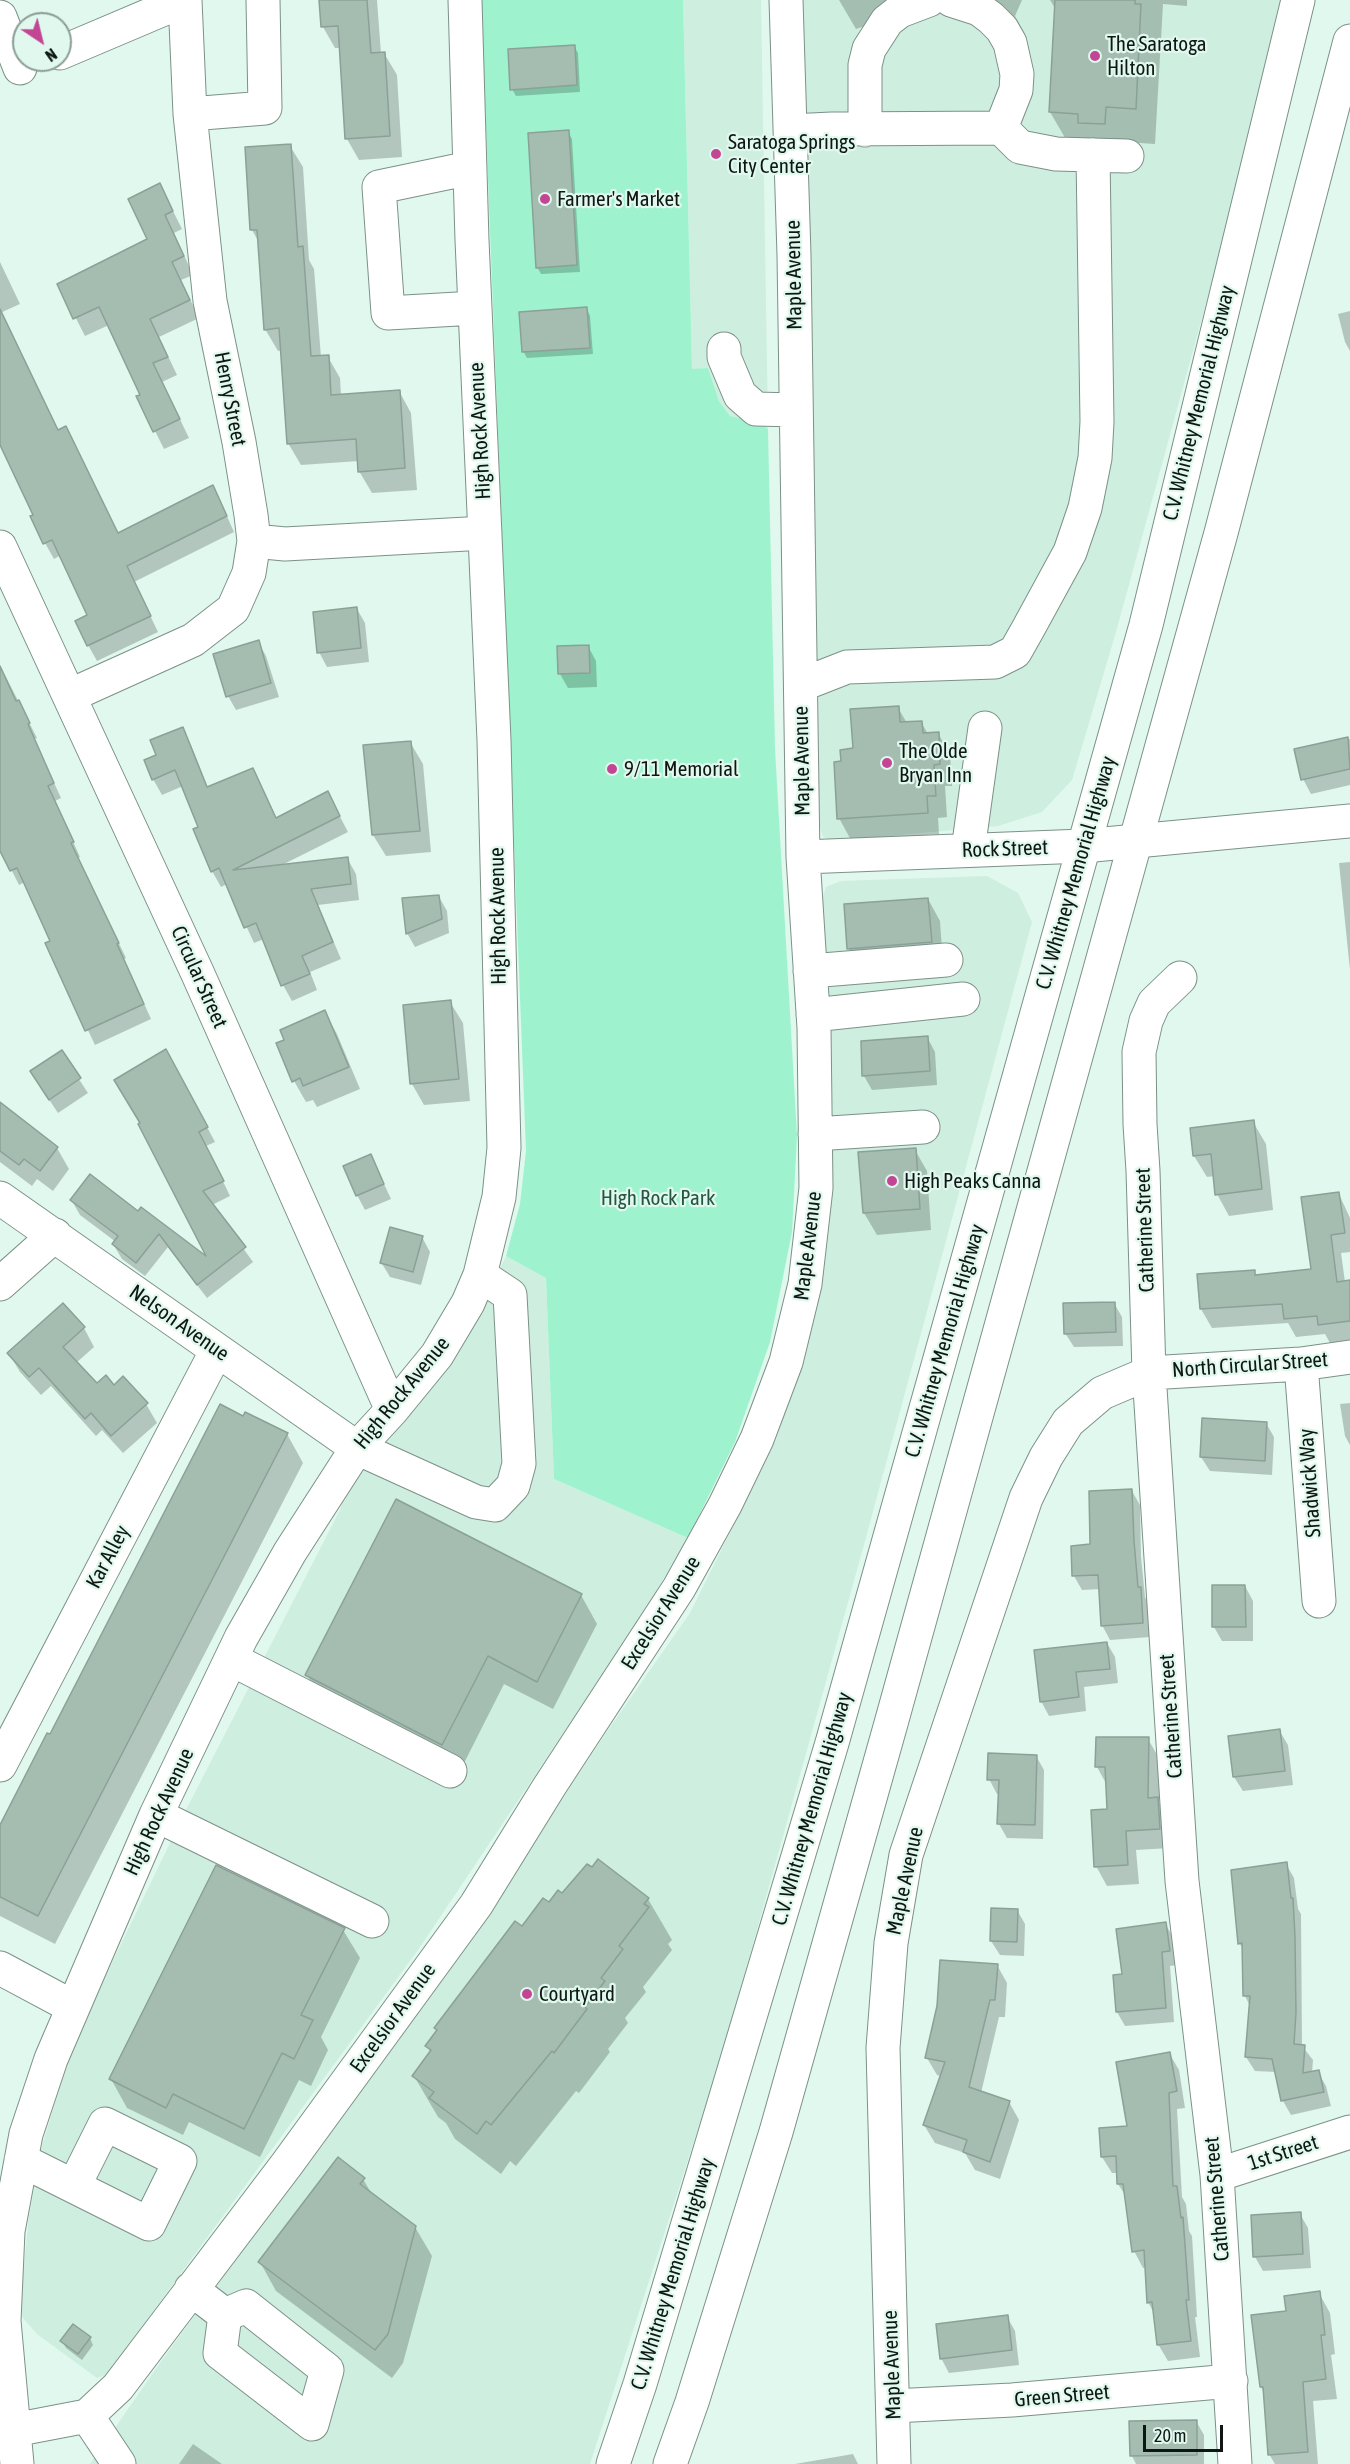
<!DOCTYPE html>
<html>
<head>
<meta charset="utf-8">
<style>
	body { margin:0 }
	#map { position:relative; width:1350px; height:2464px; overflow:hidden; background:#e0f8ed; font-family:"Asap Condensed",sans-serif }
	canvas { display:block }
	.north { position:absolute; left:12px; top:12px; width:60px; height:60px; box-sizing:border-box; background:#e0f8ed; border:2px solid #8c9e96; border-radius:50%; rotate:145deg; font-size:16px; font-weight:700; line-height:24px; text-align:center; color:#0e1713 }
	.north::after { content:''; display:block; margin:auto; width:21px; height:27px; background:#c34695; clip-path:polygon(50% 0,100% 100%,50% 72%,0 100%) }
	.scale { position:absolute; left:1143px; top:2425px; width:80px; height:27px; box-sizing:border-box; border:3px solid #0e1713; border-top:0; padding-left:8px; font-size:18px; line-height:21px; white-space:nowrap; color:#0e1713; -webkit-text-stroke:4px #e0f8ed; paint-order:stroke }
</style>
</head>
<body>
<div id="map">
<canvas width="1350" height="2464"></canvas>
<div class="north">N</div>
<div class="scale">20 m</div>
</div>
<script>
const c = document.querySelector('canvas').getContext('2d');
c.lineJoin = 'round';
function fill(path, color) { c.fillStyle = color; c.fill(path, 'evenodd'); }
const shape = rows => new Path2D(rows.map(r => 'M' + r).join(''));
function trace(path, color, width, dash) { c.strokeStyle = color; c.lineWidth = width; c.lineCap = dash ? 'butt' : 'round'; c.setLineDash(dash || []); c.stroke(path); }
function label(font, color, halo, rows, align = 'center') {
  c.font = font + ' "Asap Condensed",sans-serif'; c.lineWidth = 4.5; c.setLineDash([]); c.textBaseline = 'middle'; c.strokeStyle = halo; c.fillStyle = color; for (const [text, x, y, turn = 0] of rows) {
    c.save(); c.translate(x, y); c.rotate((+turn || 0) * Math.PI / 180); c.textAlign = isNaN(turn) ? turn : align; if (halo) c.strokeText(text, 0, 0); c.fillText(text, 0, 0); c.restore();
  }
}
const built = shape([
	[683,0,761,0,768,429,759,422,730,416,719,401,708,368,692,370],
	[801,0,1289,0,1116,632,1072,780,1042,812,998,826,834,841,823,837,819,824],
	[987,876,1018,893,1032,922,865,1541,725,2045,590,2464,90,2464,162,2360,444,1977,606,1733,690,1613,776,1440,818,1301,833,1119,821,903,826,887,841,881],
	[506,1256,546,1278,554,1479,688,1538,637,1623,418,1950,107,2374,97,2378,37,2334,23,2318,20,2304,29,2216,43,2142,74,2041,187,1808,341,1508,340,1496,481,1311]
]);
const green = shape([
	[481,0,683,0,692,369,708,368,719,401,730,416,759,422,768,429,775,749,797,1136,792,1232,770,1342,735,1442,688,1538,554,1479,546,1278,506,1256,520,1204,526,1151]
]);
const shadow = shape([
	[321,0,377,0,381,54,384,53,397,75,402,157,359,160,347,139,341,48,335,48,323,27],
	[839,0,942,0,856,29],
	[967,0,1022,0,1015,16,1025,34,1023,38],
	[1050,0,1187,0,1187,6,1163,4,1155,144,1126,142,1071,148,1050,112,1056,10],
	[574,46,578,53,580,92,516,96,512,89],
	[568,132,572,139,580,272,541,274,537,267],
	[290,146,303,167,309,260,314,269,321,357,328,357,340,378,341,395,399,391,411,413,417,490,372,493,359,471,359,461,301,465,288,443,282,350,278,351,265,329,260,244,252,230],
	[160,185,182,229,174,233,193,275,181,280,199,318,159,337,177,375,162,382,189,438,164,449,138,397,142,395,109,325,85,336,59,285,149,240],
	[0,262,20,304,0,313],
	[587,309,590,316,593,354,527,358,523,351],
	[1350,311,1350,351,1345,342,1338,314],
	[0,315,22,356,58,431,118,535,221,503,234,532,134,582,158,632,97,661,88,645,89,616,61,555,54,559,45,543,32,517,35,516,0,432],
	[357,609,365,623,369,662,327,667,319,652],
	[258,642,266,656,279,697,236,710,228,696],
	[588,646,596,661,597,687,568,688,560,674],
	[0,665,37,738,34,739,61,798,55,801,80,857,78,858,126,958,124,959,151,1019,95,1045,47,944,52,942,25,882,19,885,0,847],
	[898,708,907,723,921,722,928,734,938,733,950,755,952,786,945,786,947,817,938,818,939,834,851,840,839,818,843,763],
	[182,729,191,745,208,788,253,770,278,825,336,809,348,832,282,865,347,858,356,874,359,900,318,905,341,959,310,972,317,990,292,1001,283,985,264,939,254,943,227,884,221,887,212,871,200,828,183,786,162,795,153,779,158,756],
	[1350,739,1350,785,1311,794,1303,779,1296,750],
	[410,742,423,764,431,852,386,856,373,835],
	[1350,862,1350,970,1339,863],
	[439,897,447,911,449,933,415,947,407,933],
	[928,899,940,921,943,964,861,970,849,949],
	[450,1002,463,1023,470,1101,424,1105,412,1084],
	[325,1012,337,1034,360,1089,317,1107,313,1100,306,1102,294,1081,286,1041],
	[927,1037,935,1052,937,1085,872,1090,864,1076],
	[61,1052,88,1093,58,1113,40,1086],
	[174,1065,215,1142,206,1146,230,1196,212,1205,253,1262,207,1298,168,1247,145,1276,122,1259,113,1244,116,1242,80,1215,72,1201,138,1213,210,1262],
	[0,1104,57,1148,69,1169,53,1191,37,1179,32,1186,0,1162],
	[1253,1122,1266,1144,1273,1210,1229,1216,1217,1194,1215,1176,1207,1177,1194,1156],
	[915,1150,927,1171,931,1230,877,1235,864,1213,860,1154],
	[371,1156,391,1199,365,1210,357,1195],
	[1339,1194,1350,1218,1350,1252,1341,1253,1345,1282,1350,1282,1350,1340,1330,1343,1325,1334,1296,1337,1288,1323,1212,1328,1201,1309,1254,1272,1257,1276,1312,1270],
	[422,1237,430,1252,421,1285,390,1277,381,1262],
	[1114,1303,1122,1317,1123,1346,1074,1347,1065,1333],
	[84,1328,94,1347,76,1363,97,1385,114,1387,146,1404,157,1423,123,1453,102,1430,96,1436,51,1386,41,1395,20,1372,9,1354],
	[1350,1403,1350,1445,1345,1436,1340,1404],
	[243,1418,287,1434,303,1463,55,1944,0,1916,0,1828,51,1736],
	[1266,1423,1274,1437,1272,1475,1210,1471,1201,1457],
	[1132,1491,1140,1505,1141,1557,1145,1597,1148,1603,1150,1637,1110,1640,1102,1625,1101,1589,1082,1590,1074,1576,1072,1547,1091,1546],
	[1245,1586,1253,1601,1253,1641,1222,1641,1214,1627,1214,1587],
	[581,1595,597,1624,553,1709,504,1684,459,1773,324,1704,307,1675],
	[1107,1643,1115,1657,1118,1683,1084,1687,1086,1711,1049,1716,1041,1701],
	[1279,1730,1288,1745,1293,1785,1243,1791,1234,1777,1230,1737],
	[1148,1739,1159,1758,1159,1802,1168,1819,1170,1848,1136,1850,1139,1884,1107,1886,1096,1866,1109,1810,1107,1785,1097,1767],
	[1036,1756,1044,1770,1043,1839,1007,1838,999,1824,1000,1794,997,1794,989,1779],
	[1286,1864,1294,1878,1298,1909,1301,1914,1302,2046,1313,2060,1312,2073,1318,2072,1326,2086,1331,2106,1291,2115,1283,2101,1276,2072,1255,2071,1246,2057,1250,2006,1245,1996,1244,1950,1239,1943],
	[562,1895,648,1899,672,1940,668,1944,672,1950,643,1987,646,1992,625,2018,628,2023,608,2049,610,2052,579,2093,576,2091,516,2166,510,2161,501,2174,455,2139,446,2123,438,2117,414,2076,431,2053,427,2046,438,2032,436,2028,522,1928],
	[1017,1910,1025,1924,1024,1956,1000,1955,991,1941],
	[1165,1924,1174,1938,1177,1965,1170,1966,1174,2022,1125,2026,1117,2012,1124,1976],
	[343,1930,360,1958,321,2037,328,2050,311,2086,299,2080,260,2157,189,2122,183,2135,127,2108,111,2079],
	[997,1965,1007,1983,1005,2017,999,2017,981,2093,1009,2102,1019,2120,1000,2179,975,2170,965,2153,935,2143,924,2125,941,2076,937,2075,927,2058,939,2006],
	[1169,2053,1179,2070,1185,2108,1177,2109,1182,2197,1186,2204,1189,2231,1192,2236,1197,2317,1195,2317,1200,2357,1168,2361,1158,2344,1154,2313,1148,2302,1146,2267,1143,2268,1134,2251,1127,2198,1118,2184,1118,2173,1112,2173,1102,2157,1129,2128],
	[363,2179,373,2196,415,2227,432,2256,403,2363,392,2378,276,2291,260,2262],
	[1300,2214,1308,2228,1311,2268,1263,2271,1255,2257],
	[1319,2293,1330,2313,1335,2354,1331,2355,1337,2399,1313,2401,1318,2464,1275,2464,1269,2454,1264,2393,1261,2387,1288,2312],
	[1007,2317,1015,2331,1019,2365,949,2373,941,2358],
	[90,2338,93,2345,82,2360,66,2348,62,2341],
	[1196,2421,1204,2435,1204,2464,1136,2464,1132,2456,1131,2422],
	[193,2444,222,2464,179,2464],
	[853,2454,858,2464,795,2464]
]);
const building = shape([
	[319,0,367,0,371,53,385,52,390,136,345,139,338,26,321,27,319,0],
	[1055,0,1135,0,1135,4,1141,4,1136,109,1106,107,1105,124,1078,123,1078,114,1049,112,1055,0],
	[575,45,577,85,510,90,508,49,575,45],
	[569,130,577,265,536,268,528,133,569,130],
	[291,144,298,247,303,246,311,356,329,355,331,395,400,390,405,468,358,472,356,439,287,444,279,328,264,330,257,230,250,230,245,147,291,144],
	[160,183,173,211,165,215,184,256,172,262,190,300,150,319,168,357,153,363,180,419,153,432,136,396,140,395,99,307,73,319,57,284,147,239,128,199,160,183],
	[587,307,590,348,522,352,519,312,587,307],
	[0,309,58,430,66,426,118,533,213,485,227,516,127,566,151,616,87,646,75,621,87,615,52,540,43,544,30,516,33,515,0,445,0,309],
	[357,607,361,648,317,653,313,612,357,607],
	[259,640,271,683,226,697,213,654,259,640],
	[589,645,590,673,558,674,557,646,589,645],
	[0,666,16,701,19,700,30,723,28,724,54,783,48,786,74,842,71,843,119,943,117,944,144,1004,85,1031,45,943,50,941,17,868,10,871,0,851,0,666],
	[899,706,900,722,922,721,923,733,939,732,940,764,934,765,936,796,927,796,928,813,837,819,834,762,841,761,840,750,853,748,850,709,899,706],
	[183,727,207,787,253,768,276,818,328,791,340,816,233,870,348,857,351,884,311,889,333,942,302,956,310,974,281,986,256,923,244,928,219,868,211,872,193,829,198,827,175,770,152,780,144,760,156,755,150,740,183,727],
	[1348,737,1350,769,1301,780,1294,749,1348,737],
	[411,741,420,831,372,835,363,745,411,741],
	[439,895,442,919,406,934,402,898,439,895],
	[928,898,932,942,847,949,844,904,928,898],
	[451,1000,459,1079,410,1084,403,1005,451,1000],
	[325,1010,349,1067,303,1086,300,1078,292,1082,276,1043,284,1040,280,1030,325,1010],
	[928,1036,930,1071,862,1076,861,1041,928,1036],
	[166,1049,208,1127,199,1132,224,1181,203,1191,246,1247,197,1285,159,1234,136,1263,112,1244,118,1236,70,1200,90,1174,138,1211,141,1207,206,1256,138,1124,140,1123,114,1080,166,1049],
	[62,1050,81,1078,49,1100,30,1071,62,1050],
	[0,1102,58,1147,40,1171,24,1159,19,1165,0,1151,0,1102],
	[1254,1120,1262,1189,1215,1195,1211,1154,1193,1156,1190,1128,1254,1120],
	[916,1148,920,1209,863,1213,858,1152,916,1148],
	[371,1154,384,1184,356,1196,343,1166,371,1154],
	[1339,1192,1345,1233,1331,1235,1337,1282,1350,1280,1350,1321,1318,1325,1317,1316,1284,1319,1282,1304,1200,1309,1197,1274,1255,1270,1255,1275,1311,1269,1301,1197,1339,1192],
	[390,1227,423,1236,413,1272,380,1263,390,1227],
	[1115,1302,1116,1332,1064,1334,1063,1303,1115,1302],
	[63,1303,85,1327,63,1347,97,1383,106,1375,114,1385,123,1376,148,1403,111,1436,91,1413,85,1419,39,1368,29,1377,7,1353,63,1303],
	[220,1404,243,1416,245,1412,288,1433,38,1916,0,1897,0,1825,47,1733,50,1734,220,1404],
	[1202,1418,1267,1422,1265,1461,1200,1457,1202,1418],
	[1132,1489,1134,1541,1138,1587,1141,1587,1143,1623,1101,1626,1098,1575,1072,1576,1071,1546,1090,1544,1089,1491,1132,1489],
	[396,1499,582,1594,537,1682,488,1656,442,1745,305,1675,396,1499],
	[1212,1585,1245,1585,1246,1627,1212,1627,1212,1585],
	[1107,1642,1110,1669,1076,1672,1079,1697,1040,1702,1034,1650,1107,1642],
	[1280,1729,1285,1771,1233,1777,1228,1736,1280,1729],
	[1096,1737,1149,1737,1148,1798,1158,1797,1160,1829,1126,1831,1128,1865,1094,1867,1091,1810,1107,1809,1105,1767,1095,1767,1096,1737],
	[988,1753,1037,1755,1035,1825,997,1824,999,1780,987,1780,988,1753],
	[598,1859,649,1898,644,1904,649,1907,619,1946,623,1949,601,1978,605,1981,585,2007,587,2009,554,2053,552,2051,491,2125,486,2121,477,2134,429,2098,434,2092,412,2076,431,2050,425,2046,437,2030,434,2028,515,1921,522,1926,543,1898,549,1902,558,1890,562,1893,587,1864,592,1867,598,1859],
	[1287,1862,1291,1898,1293,1898,1295,1937,1296,2013,1294,2044,1305,2045,1303,2073,1319,2070,1324,2092,1281,2101,1272,2059,1245,2057,1250,1996,1243,1996,1242,1943,1238,1944,1231,1870,1287,1862],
	[216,1865,345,1928,301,2015,313,2020,294,2059,282,2053,244,2129,173,2094,166,2108,109,2079,216,1865],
	[991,1908,1018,1909,1017,1942,990,1941,991,1908],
	[1166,1922,1170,1951,1162,1952,1166,2008,1116,2012,1113,1975,1122,1974,1116,1929,1166,1922],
	[940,1960,998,1964,995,2000,990,2000,969,2087,1010,2101,990,2162,963,2152,967,2140,923,2125,945,2062,925,2058,937,2006,940,1960],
	[1170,2052,1177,2091,1169,2093,1173,2186,1177,2186,1181,2218,1183,2217,1189,2300,1186,2300,1191,2341,1157,2345,1152,2302,1147,2303,1144,2250,1132,2252,1123,2184,1117,2184,1116,2156,1101,2157,1099,2128,1127,2126,1116,2062,1170,2052],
	[338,2157,365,2178,360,2184,416,2226,388,2334,375,2350,258,2262,338,2157],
	[1301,2212,1303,2254,1253,2257,1251,2215,1301,2212],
	[1320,2291,1325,2335,1321,2335,1326,2379,1303,2382,1308,2452,1268,2455,1263,2387,1260,2387,1251,2315,1286,2311,1284,2296,1320,2291],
	[1008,2315,1012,2350,940,2359,936,2324,1008,2315],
	[73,2324,91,2337,78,2354,60,2341,73,2324],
	[1197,2420,1197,2455,1130,2456,1129,2421,1197,2420]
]);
const minor = shape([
	[951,0,979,9,991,18,1002,29,1010,43,1017,74,1016,90,1001,128],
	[0,17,20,68],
	[60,53,185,0],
	[190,114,265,108,263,0],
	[865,130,865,65,869,49,887,21,900,11,929,0],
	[791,131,832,129,1001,128,1020,147,1056,154,1127,156],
	[470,168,379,187,388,313,475,308],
	[724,349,724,357,740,395,756,409,796,410],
	[254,541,285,544,485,533],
	[0,547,197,972,392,1410],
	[801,685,847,667,995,662,1015,652,1028,629,1070,552,1085,508,1095,458,1097,422,1093,155],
	[69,696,193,640,233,609,249,573,254,541,251,515,239,442,210,301,190,114,185,0],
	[968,850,985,728],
	[803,857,1083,846,1350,821],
	[810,971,946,960],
	[1180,978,1154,1003,1146,1021,1139,1052,1140,1124,1143,1171,1149,1373,1182,1881,1217,2175,1235,2464],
	[813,1015,963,999],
	[815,1134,923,1127],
	[0,1198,357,1448,476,1502,495,1505,513,1486,519,1464,510,1295,480,1275],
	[0,1284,55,1235],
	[1301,1364,1319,1601],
	[231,1659,450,1771],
	[0,1765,217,1350],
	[156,1815,372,1921],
	[0,1968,73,2007],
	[21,2160,149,2224,180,2161,105,2124,74,2186],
	[1217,2175,1350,2132],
	[191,2289,225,2315,220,2353,312,2424,327,2370,246,2306,225,2315],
	[893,2406,1012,2400,1231,2381],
	[87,2416,119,2464],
	[14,2430,87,2416,118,2387,287,2164,476,1905,549,1787,679,1588,725,1505,757,1439,786,1362,805,1284,816,1188,814,1028,803,857,794,255,786,0],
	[17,2464,4,2321,8,2231,26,2134,51,2059,156,1815,241,1638,290,1552,357,1448,392,1410,437,1355,468,1303,480,1275,499,1197,504,1148,494,740,472,240,465,0],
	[894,2464,883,2048,891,1943,906,1855,1026,1498,1046,1457,1068,1422,1102,1393,1149,1373,1301,1364,1350,1357]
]);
const highway = shape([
	[613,2464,640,2384,832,1743,1146,625,1298,0],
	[670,2464,692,2402,776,2132,890,1727,1221,533,1350,41]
]);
const markers = [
	[1095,56,6,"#c34695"],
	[716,154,6,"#c34695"],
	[545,199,6,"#c34695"],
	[887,763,6,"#c34695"],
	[612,769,6,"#c34695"],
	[892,1181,6,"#c34695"],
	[527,1994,6,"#c34695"]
];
const poiNames = [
	["The Saratoga",1107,44],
	["Hilton",1107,68],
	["Saratoga Springs",728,142],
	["City Center",728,166],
	["Farmer's Market",557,199],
	["The Olde",899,751],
	["Bryan Inn",899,775],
	["9/11 Memorial",624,769],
	["High Peaks Canna",904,1181],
	["Courtyard",539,1994]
];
const streetNames = [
	["Maple Avenue",794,275,-91],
	["Henry Street",230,399,79],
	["C.V. Whitney Memorial Highway",1199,403,-76],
	["High Rock Avenue",480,431,-93],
	["Maple Avenue",802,761,-91],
	["Rock Street",1005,849,-2],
	["C.V. Whitney Memorial Highway",1076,873,-74],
	["High Rock Avenue",498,916,-91],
	["Circular Street",199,977,66],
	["Catherine Street",1145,1230,-92],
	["Maple Avenue",808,1246,-83],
	["Nelson Avenue",179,1323,35],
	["C.V. Whitney Memorial Highway",945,1341,-74],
	["North Circular Street",1250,1365,-4],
	["High Rock Avenue",402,1393,-51],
	["Shadwick Way",1310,1483,-94],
	["Kar Alley",108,1557,-62],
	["Excelsior Avenue",661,1613,-58],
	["Catherine Street",1171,1716,-94],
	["C.V. Whitney Memorial Highway",812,1809,-74],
	["High Rock Avenue",159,1812,-65],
	["Maple Avenue",905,1881,-78],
	["Excelsior Avenue",393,2018,-54],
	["1st Street",1283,2153,-18],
	["Catherine Street",1217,2199,-95],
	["C.V. Whitney Memorial Highway",673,2274,-73],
	["Maple Avenue",892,2365,-92],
	["Green Street",1062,2396,-5]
];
const parkNames = [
	["High Rock Park",658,1198]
];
fill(built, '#ceeedf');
fill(green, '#9ef3ce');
fill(shadow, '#0003');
fill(building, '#a5bcb1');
trace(building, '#8ba197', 1.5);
trace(minor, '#7c9187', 35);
trace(highway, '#7c9187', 35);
trace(minor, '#fff', 33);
trace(highway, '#fff', 33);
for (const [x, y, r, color] of markers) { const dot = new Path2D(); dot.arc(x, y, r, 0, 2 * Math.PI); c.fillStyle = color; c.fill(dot); trace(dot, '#e0f8ed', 2); }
label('21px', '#0e1713', '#e0f8ed', poiNames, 'left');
label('21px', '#0e1713', '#e0f8ed', streetNames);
label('21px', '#245643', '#e0f8ed', parkNames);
</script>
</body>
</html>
